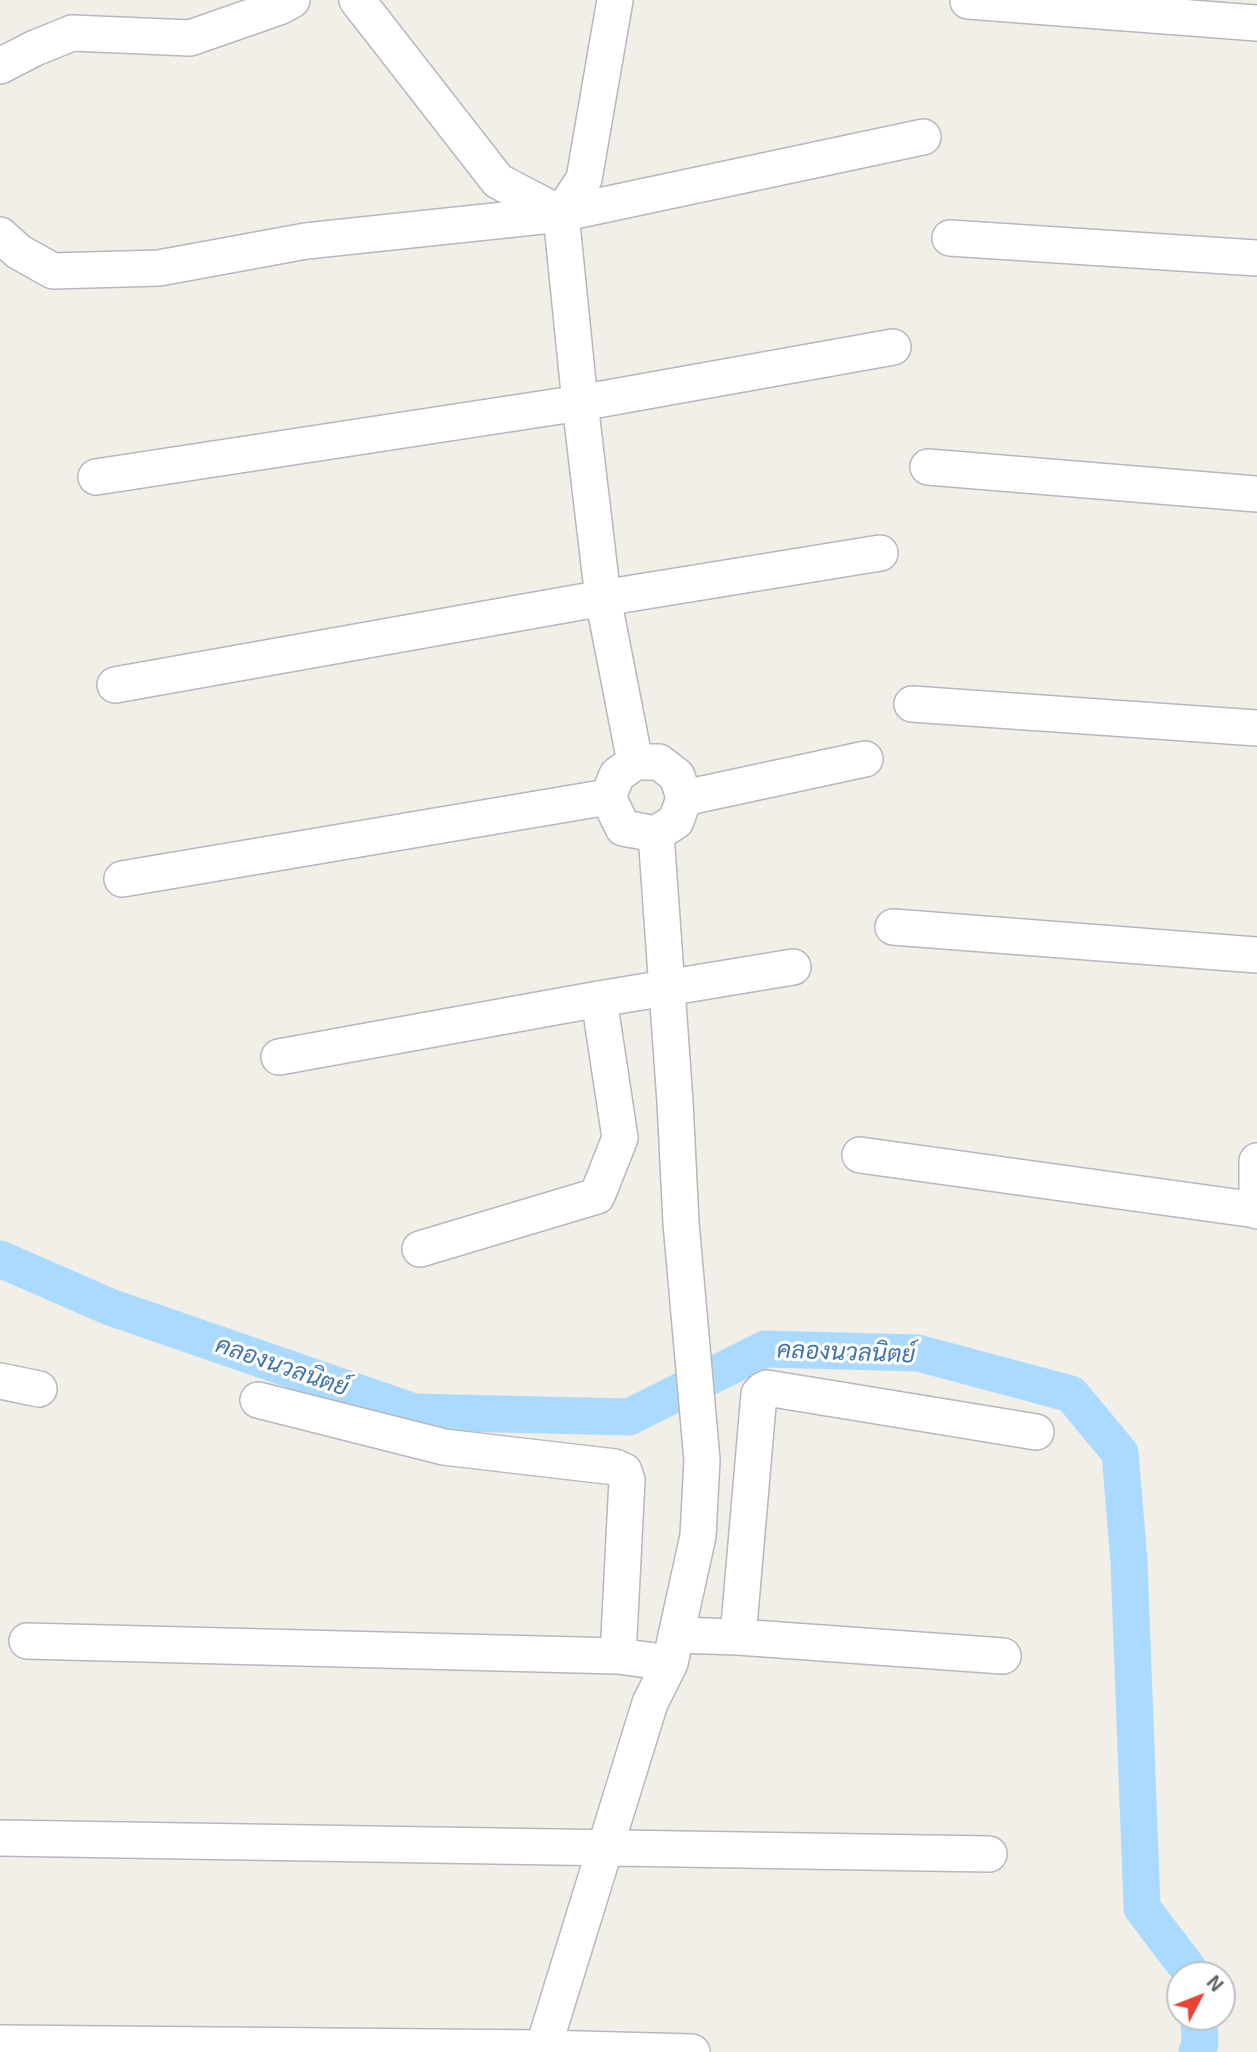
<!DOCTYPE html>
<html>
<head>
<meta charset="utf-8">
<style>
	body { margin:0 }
	#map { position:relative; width:1257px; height:2052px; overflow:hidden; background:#f1efe8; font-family:"Exo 2",sans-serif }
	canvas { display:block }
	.north { position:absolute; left:1166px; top:1961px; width:70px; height:70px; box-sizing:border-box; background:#fff; border:2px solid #bfc1c3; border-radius:50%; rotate:48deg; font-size:19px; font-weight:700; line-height:28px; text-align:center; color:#5f6368 }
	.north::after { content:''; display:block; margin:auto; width:24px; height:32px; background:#ea4335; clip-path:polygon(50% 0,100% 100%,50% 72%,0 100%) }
</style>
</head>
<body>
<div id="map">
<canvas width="1257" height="2052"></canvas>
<div class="north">N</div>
</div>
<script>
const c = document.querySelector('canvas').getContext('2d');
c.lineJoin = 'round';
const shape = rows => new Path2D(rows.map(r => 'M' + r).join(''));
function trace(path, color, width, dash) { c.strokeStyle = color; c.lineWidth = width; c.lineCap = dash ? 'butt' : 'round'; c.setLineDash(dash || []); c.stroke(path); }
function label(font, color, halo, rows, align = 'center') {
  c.font = font + ' "Exo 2",Sarabun,sans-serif'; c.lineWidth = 6; c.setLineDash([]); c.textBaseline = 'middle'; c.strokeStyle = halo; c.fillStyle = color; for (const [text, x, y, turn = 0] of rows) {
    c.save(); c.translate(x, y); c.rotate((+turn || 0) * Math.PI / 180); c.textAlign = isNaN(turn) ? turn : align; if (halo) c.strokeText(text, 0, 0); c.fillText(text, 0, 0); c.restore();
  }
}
const canal = shape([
	[0,1259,110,1307,414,1412,629,1417,765,1349,918,1353,1071,1394,1120,1453,1129,1562,1142,1908,1193,1975],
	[1197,2052,1200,2043,1199,2017]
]);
const minor = shape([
	[357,0,498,181,561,214],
	[615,0,584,179,561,214,580,403,603,598,635,762],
	[968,1,1257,23],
	[0,66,35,48,72,33,190,38,279,7,292,0],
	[0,235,19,252,53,271,159,268,306,241,561,214,923,137],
	[950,238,1257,258],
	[928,467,1257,494],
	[96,477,580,403,893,347],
	[115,685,603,598,880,553],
	[912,704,1257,728],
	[635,762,659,762,677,776,684,798,676,821,656,834,623,828,608,797,617,775,635,762],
	[684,798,865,759],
	[122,879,608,797],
	[893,927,1257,955],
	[279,1057,599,999,793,967],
	[860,1155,1256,1210],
	[1257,1161,1257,1211],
	[420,1249,597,1196,620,1138,599,999],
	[0,1381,39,1389],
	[258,1400,444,1447,615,1467,624,1471,627,1480,618,1656],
	[676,1635,738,1637,1003,1656],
	[738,1637,759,1394,763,1390,767,1388,1036,1432],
	[27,1641,618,1656,670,1663],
	[0,1838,989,1854],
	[0,2043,543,2048,692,2052],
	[542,2052,650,1703,670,1663,698,1536,702,1460,681,1223,675,1102,656,834]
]);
const waterNames = [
	["คลองนวลนิตย์",846,1352,2],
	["คลองนวลนิตย์",282,1366,19]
];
trace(canal, '#aadaff', 37);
trace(minor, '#b5b8bc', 38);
trace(minor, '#fff', 35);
label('italic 24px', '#4174aa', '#fff', waterNames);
</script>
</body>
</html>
